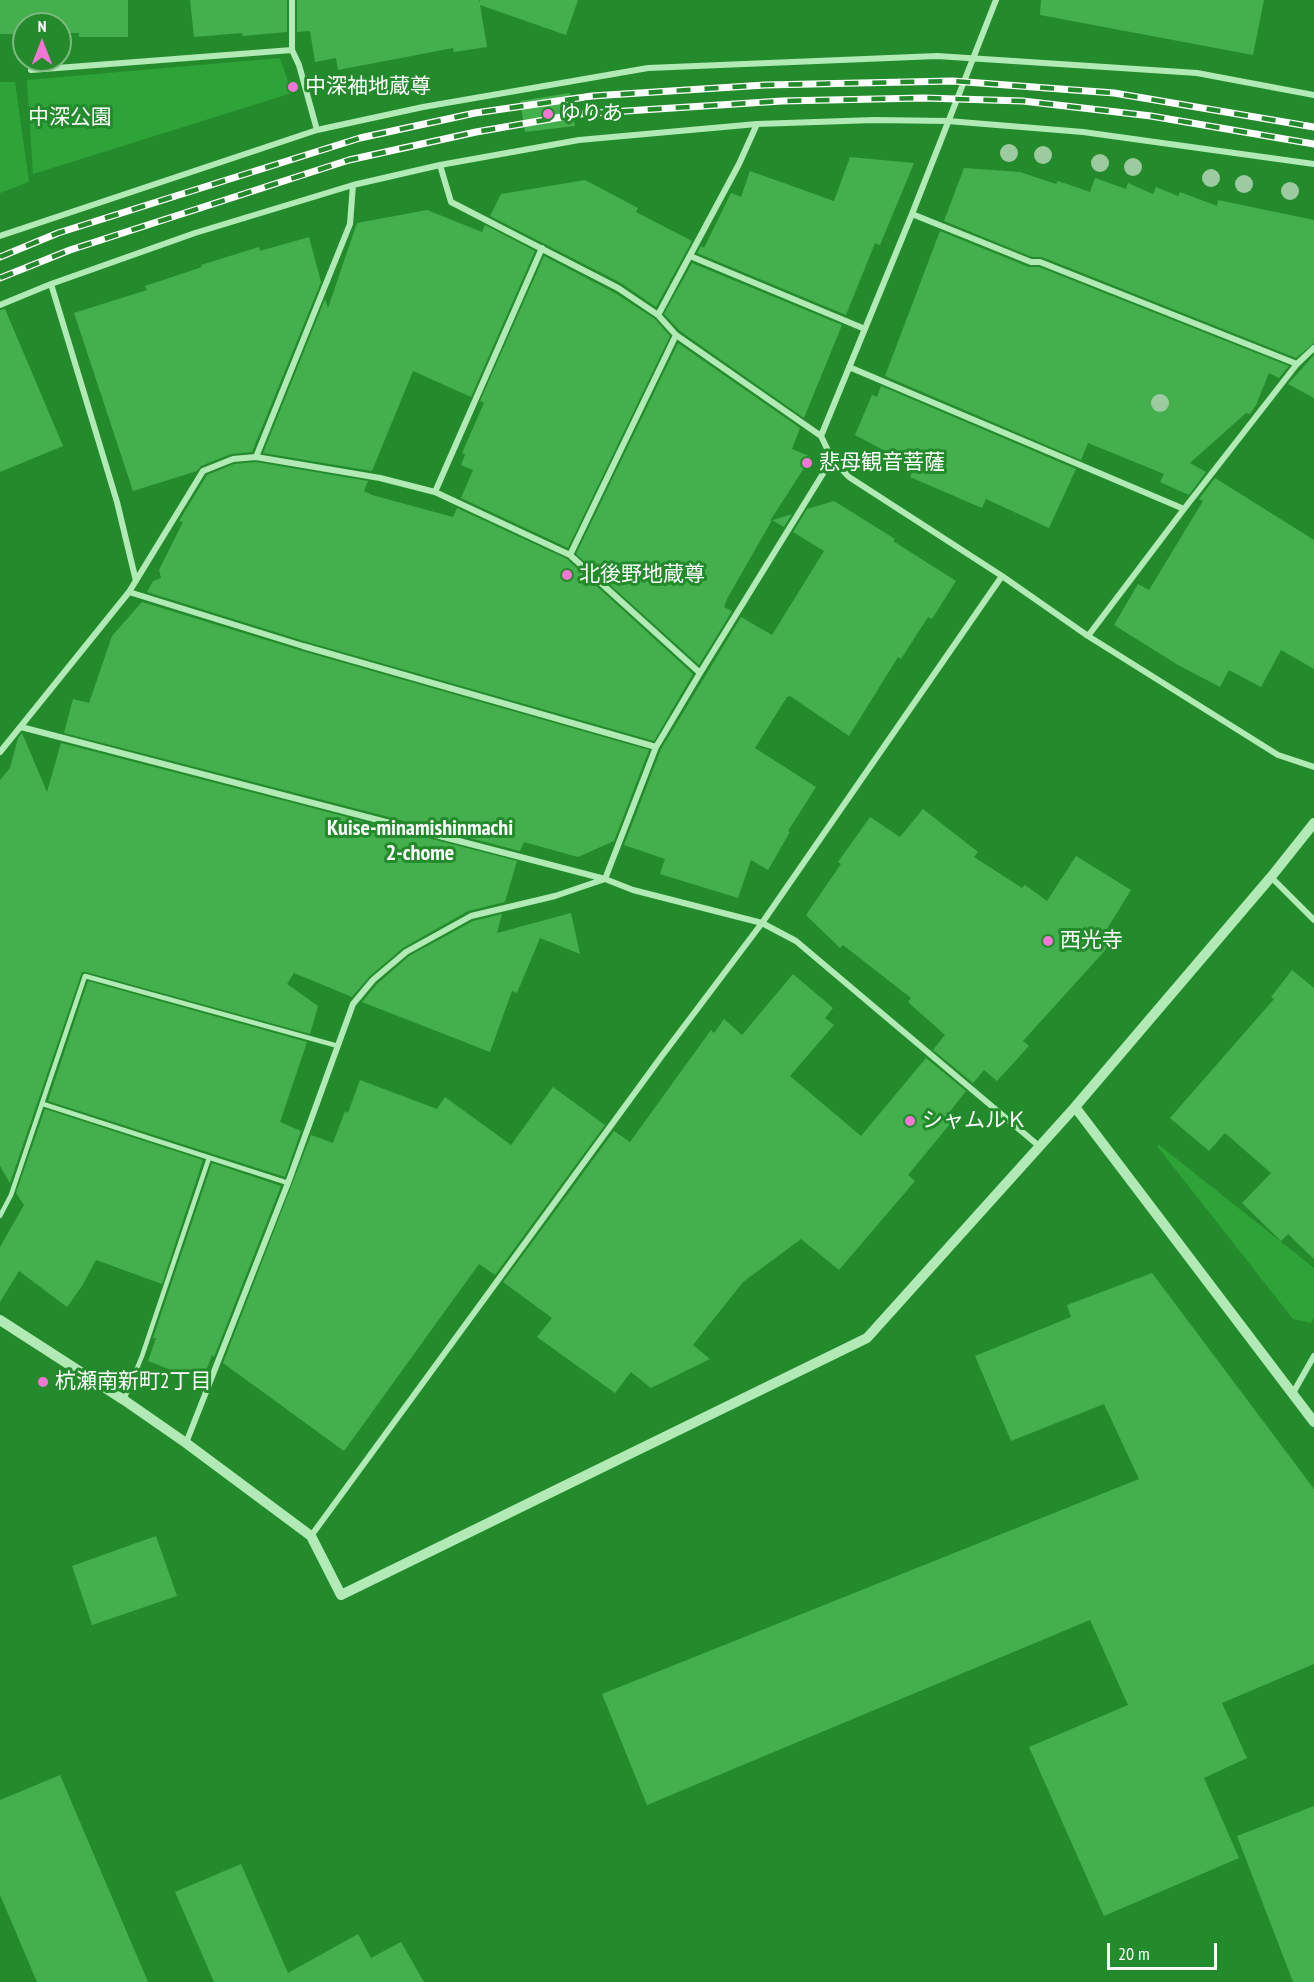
<!DOCTYPE html>
<html>
<head>
<meta charset="utf-8">
<style>
	body { margin:0 }
	#map { position:relative; width:1314px; height:1982px; overflow:hidden; background:#248b2d; font-family:"PT Sans Narrow",sans-serif }
	canvas { display:block }
	.north { position:absolute; left:12px; top:12px; width:60px; height:60px; box-sizing:border-box; background:#248b2d; border:2px solid #7cb981; border-radius:50%; rotate:0deg; font-size:16px; font-weight:700; line-height:24px; text-align:center; color:#fff }
	.north::after { content:''; display:block; margin:auto; width:21px; height:27px; background:#f575d6; clip-path:polygon(50% 0,100% 100%,50% 72%,0 100%) }
	.scale { position:absolute; left:1107px; top:1943px; width:110px; height:27px; box-sizing:border-box; border:3px solid #fff; border-top:0; padding-left:8px; font-size:18px; line-height:21px; white-space:nowrap; color:#fff; -webkit-text-stroke:4px #248b2d; paint-order:stroke }
</style>
</head>
<body>
<div id="map">
<canvas width="1314" height="1982"></canvas>
<div class="north">N</div>
<div class="scale">20 m</div>
</div>
<script>
const c = document.querySelector('canvas').getContext('2d');
c.lineJoin = 'round';
function fill(path, color) { c.fillStyle = color; c.fill(path, 'evenodd'); }
const shape = rows => new Path2D(rows.map(r => 'M' + r).join(''));
function trace(path, color, width, dash) { c.strokeStyle = color; c.lineWidth = width; c.lineCap = dash ? 'butt' : 'round'; c.setLineDash(dash || []); c.stroke(path); }
function label(font, color, halo, rows, align = 'center') {
  c.font = font + ' "PT Sans Narrow","Noto Sans JP",sans-serif'; c.lineWidth = 6; c.setLineDash([]); c.textBaseline = 'middle'; c.strokeStyle = halo; c.fillStyle = color; for (const [text, x, y, turn = 0] of rows) {
    c.save(); c.translate(x, y); c.rotate((+turn || 0) * Math.PI / 180); c.textAlign = isNaN(turn) ? turn : align; if (halo) c.strokeText(text, 0, 0); c.fillText(text, 0, 0); c.restore();
  }
}
const green = shape([
	[280,58,292,93,33,174,27,80],
	[0,82,15,82,29,182,0,193],
	[1159,1145,1314,1268,1314,1317,1311,1323,1293,1319,1157,1146]
]);
const building = shape([
	[0,0,128,0,128,37,79,37,79,33,60,33,60,24,24,24,24,34,0,34],
	[190,0,287,0,287,32,243,36,242,33,194,37],
	[297,0,479,0,479,2,480,0,578,0,566,35,480,5,487,47,454,52,453,48,338,70,336,58,315,62,310,31,297,32],
	[1041,0,1264,0,1253,55,1040,15],
	[570,93,575,126,525,132,520,101],
	[850,157,914,163,880,245,875,243,846,315,697,253,701,246,704,248,731,193,741,197,750,171,834,201],
	[964,168,1020,172,1056,184,1058,181,1090,192,1095,178,1126,189,1128,183,1153,194,1156,187,1178,196,1180,192,1217,206,1218,200,1314,220,1314,343,1296,358,1042,257,1032,257,944,221],
	[585,180,638,208,636,212,692,241,656,307,621,283,490,216,501,194],
	[427,210,482,232,485,225,535,251,471,397,413,371,372,471,263,453,325,299,328,308,357,223],
	[940,231,1029,267,1039,267,1289,366,1279,378,1269,373,1256,405,1250,414,1246,413,1190,463,1206,472,1189,495,1160,482,1164,474,1088,443,1081,460,885,376],
	[309,237,321,282,252,452,231,454,201,466,197,471,133,491,74,313,147,290,145,286,202,267,201,265,259,247,260,251],
	[544,256,615,293,655,319,670,336,568,548,461,498,473,470,461,465,465,455,462,453,484,403,480,401],
	[692,263,842,325,804,418,680,331,664,314],
	[5,309,63,446,0,472,0,310],
	[678,343,800,428,792,449,811,457,770,521,792,514,784,527,772,520,727,599,724,607,732,611,699,665,576,554],
	[1314,355,1314,398,1288,384],
	[881,386,1076,469,1049,528,986,499,982,508,910,477,913,470,902,466,904,461,855,435,872,395,877,397],
	[256,462,368,481,364,491,372,495,453,517,457,508,567,559,693,674,654,741,304,641,147,592,153,581,161,578,159,570,183,522,179,521,207,475,234,464],
	[1215,478,1314,540,1314,669,1281,650,1261,687,1229,670,1220,687,1178,665,1114,625,1138,584,1149,590,1203,501,1199,499],
	[834,501,895,539,893,541,956,581,932,619,928,617,901,659,898,657,849,736,790,696,787,697,755,748,816,787,788,831,790,832,768,870,751,860,738,898,660,874,665,859,624,845,661,749,741,617,772,635,824,551,793,532,807,509],
	[142,602,302,651,649,750,614,841,578,857,524,842,520,851,64,733,73,699,89,703,112,636],
	[22,733,47,792,61,743,517,861,505,902,468,911,403,948,370,976,352,997,294,973,287,984,318,1006,310,1034,86,972,82,972,10,1183,0,1166,0,780,10,768,18,738],
	[923,809,978,852,974,857,1022,888,1025,885,1047,901,1076,856,1131,890,1100,940,1109,946,1023,1041,1029,1046,997,1081,984,1070,973,1083,933,1050,945,1035,908,1002,911,998,843,945,840,948,806,915,841,864,838,862,870,817,900,837],
	[571,913,580,954,540,938,517,993,512,991,490,1052,362,1002,377,984,409,956,473,921,502,914,497,933],
	[1292,970,1314,988,1314,1259,1288,1234,1281,1241,1242,1203,1271,1173,1225,1133,1209,1151,1170,1118,1274,999,1271,997],
	[793,974,833,1008,825,1018,834,1025,790,1076,861,1136,926,1058,966,1091,944,1119,950,1124,908,1175,915,1181,839,1270,801,1239,743,1282,693,1345,710,1359,651,1388,631,1372,615,1393,537,1337,552,1318,503,1282,614,1131,630,1142,711,1030,714,1033,724,1019,742,1035],
	[88,981,307,1042,280,1122,301,1131,285,1177,48,1101],
	[360,1080,437,1109,445,1097,511,1145,553,1087,605,1125,495,1275,479,1264,344,1451,223,1363,311,1135,333,1143,345,1111,348,1113],
	[45,1109,203,1160,162,1284,96,1260,82,1286,67,1307,19,1271,0,1302,0,1247,24,1205,16,1193],
	[212,1163,281,1186,214,1357,212,1355,202,1382,148,1361,156,1338,153,1338],
	[1152,1273,1314,1489,1314,1664,1222,1703,1247,1758,1204,1778,1239,1858,1104,1916,1029,1747,1128,1705,1090,1620,647,1805,602,1694,1139,1479,1104,1404,1011,1441,975,1356,1071,1317,1067,1305],
	[156,1536,177,1596,92,1625,72,1566],
	[60,1775,148,1982,37,1982,0,1895,0,1800],
	[1314,1806,1314,1982,1293,1982,1237,1836],
	[241,1864,288,1973,358,1934,371,1958,401,1942,424,1982,214,1982,175,1892]
]);
const service = shape([
	[43,1104,288,1183],
	[0,1216,11,1195,85,976,338,1046],
	[124,1400,142,1356,209,1158]
]);
const minor = shape([
	[292,0,292,50,299,65,317,130],
	[31,70,292,50],
	[440,165,451,202,618,288,658,315,676,335,821,436,832,459,849,477,1002,576,1088,636,1278,755,1314,767],
	[912,214,1031,262,1040,262,1297,364],
	[0,236,317,130,423,107,648,68,937,56,1197,73,1314,95],
	[690,256,865,329],
	[51,284,117,502,136,581],
	[0,305,51,284,195,233,353,185,440,165,579,140,757,124,874,120,948,121,1083,132,1314,164],
	[658,315,739,164,757,124],
	[849,367,1184,509],
	[821,436,912,214,996,0],
	[256,457,350,224,353,185],
	[435,492,542,248],
	[570,555,700,673],
	[129,592,303,646,656,747],
	[1088,636,1184,509,1297,364,1314,348],
	[21,727,605,879,633,890,762,923,796,941,1039,1146],
	[0,752,129,592,203,471,233,459,256,457,380,478,435,492,570,555,676,335],
	[1271,877,1314,920],
	[605,879,656,747,700,673,832,459],
	[1293,1393,1314,1356],
	[186,1443,288,1183,353,1004,373,980,406,952,471,916,555,896,605,879],
	[311,1536,661,1057,762,923,1002,576]
]);
const tertiary = shape([
	[1075,1107,1314,1422],
	[0,1320,124,1400,186,1443,311,1536,341,1595,867,1338,1075,1107,1271,877,1314,823]
]);
const rail = shape([
	[0,257,58,233,360,138,475,113,592,96,765,85,953,81,1114,93,1314,127],
	[0,278,70,250,349,160,476,132,579,114,782,101,924,98,1023,101,1151,116,1314,144]
]);
const trees = [
	[1009,153],
	[1043,155],
	[1100,163],
	[1133,167],
	[1211,178],
	[1244,184],
	[1290,191],
	[1160,403]
];
const markers = [
	[293,87,6,"#f575d6"],
	[548,114,6,"#f575d6"],
	[807,463,6,"#f575d6"],
	[567,575,6,"#f575d6"],
	[1048,941,6,"#f575d6"],
	[910,1121,6,"#f575d6"],
	[43,1382,6,"#f575d6"]
];
const poiNames = [
	["中深袖地蔵尊",305,87],
	["ゆりあ",560,114],
	["悲母観音菩薩",819,463],
	["北後野地蔵尊",579,575],
	["西光寺",1060,941],
	["シャムルＫ",922,1121],
	["杭瀬南新町2丁目",55,1382]
];
const parkNames = [
	["中深公園",70,118]
];
const neighbourhoodNames = [
	["Kuise-minamishinmachi",420,829],
	["2-chome",420,854]
];
fill(green, '#2ea337');
fill(building, '#44af4d');
trace(service, '#b2eab6', 4.5);
trace(minor, '#b2eab6', 6);
trace(tertiary, '#b2eab6', 10);
trace(rail, '#fff', 7);
trace(rail, '#248b2d', 4.5, [14]);
c.fillStyle = '#9ccba0';
for (const [x, y] of trees) { c.beginPath(); c.arc(x, y, 9, 0, 2 * Math.PI); c.fill(); }
for (const [x, y, r, color] of markers) { const dot = new Path2D(); dot.arc(x, y, r, 0, 2 * Math.PI); c.fillStyle = color; c.fill(dot); trace(dot, '#248b2d', 2); }
label('21px', '#fff', '#248b2d', poiNames, 'left');
label('21px', '#fff', '#248b2d', parkNames);
label('bold 22px', '#fff', '#248b2d', neighbourhoodNames);
</script>
</body>
</html>
